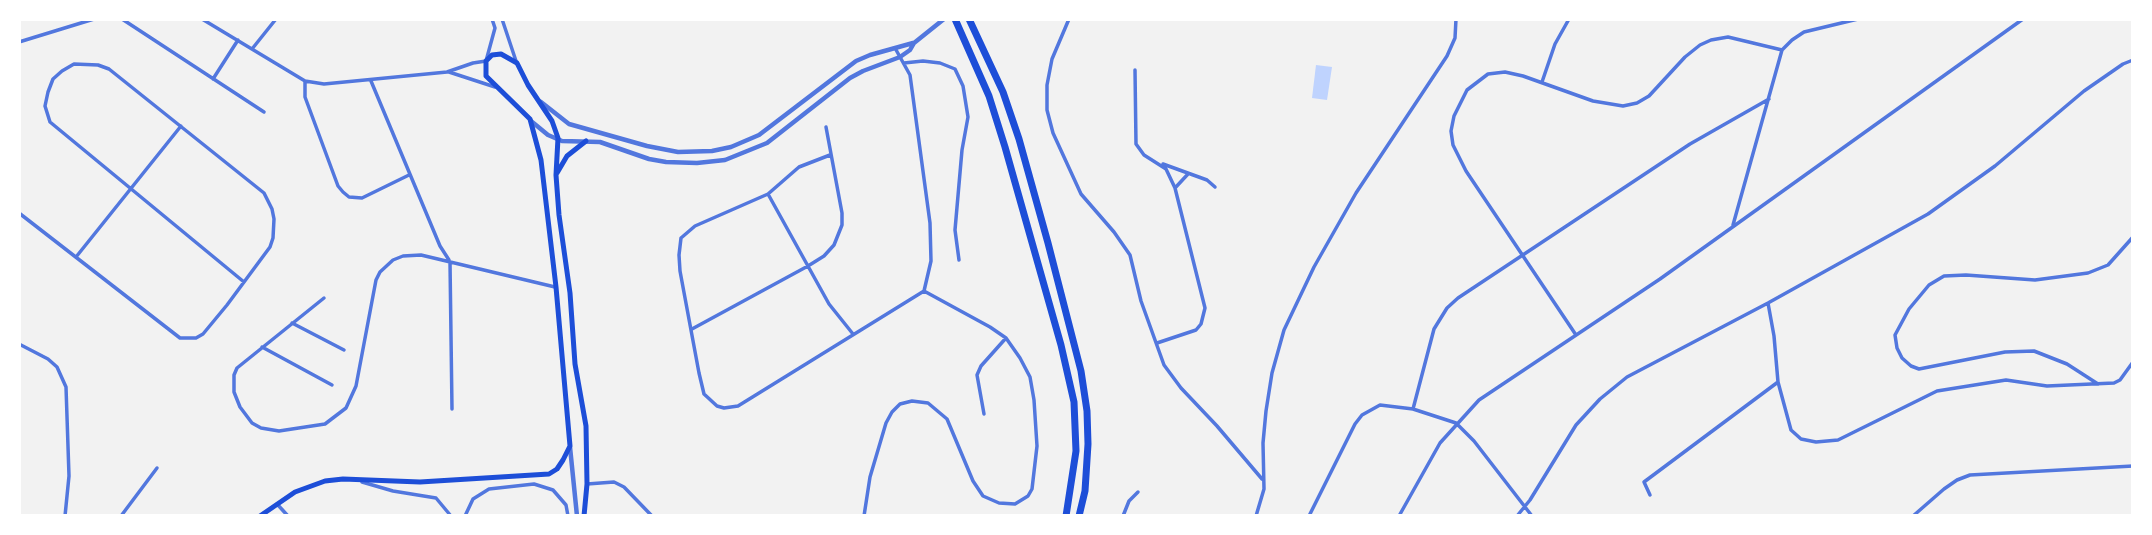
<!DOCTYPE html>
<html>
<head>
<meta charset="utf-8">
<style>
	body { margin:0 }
	#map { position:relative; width:2152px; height:535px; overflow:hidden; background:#f2f2f2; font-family:Mulish,sans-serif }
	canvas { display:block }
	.frame { position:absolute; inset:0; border:21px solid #fff; pointer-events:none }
</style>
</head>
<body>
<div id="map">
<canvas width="2152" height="535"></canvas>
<div class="frame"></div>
</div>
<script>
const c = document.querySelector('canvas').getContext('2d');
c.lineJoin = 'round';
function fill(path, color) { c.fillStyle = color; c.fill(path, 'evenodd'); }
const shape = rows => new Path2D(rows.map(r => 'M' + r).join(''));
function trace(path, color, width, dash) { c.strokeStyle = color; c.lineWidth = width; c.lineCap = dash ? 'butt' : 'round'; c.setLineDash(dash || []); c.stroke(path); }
const water = shape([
	[1316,65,1332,67,1327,100,1312,98]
]);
const minor = shape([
	[122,19,264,112],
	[202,19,305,81,324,84,447,72,473,63,486,61,495,28,492,19],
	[502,19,516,61],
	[1069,19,1052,59,1047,85,1047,110,1053,133,1081,194,1114,232,1130,255,1141,301,1164,365,1181,388,1217,426,1262,479],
	[19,42,94,19],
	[252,49,276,19],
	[904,63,923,61,940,63,955,69,963,86,968,117,962,150,955,230,959,260],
	[1135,70,1136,144,1144,155,1166,169,1175,188,1205,308,1201,324,1196,330,1157,343],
	[449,72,495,87],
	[213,79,238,40],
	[305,81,305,97,338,186,343,192,349,197,362,198,409,175],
	[371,81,440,246,449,260],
	[1542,82,1555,44,1569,19],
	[830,155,799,167,768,194,695,226,681,238,679,255,680,271,699,373,704,394,717,406,724,408,738,406,924,291,931,261,930,223,910,75,895,48],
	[1163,164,1207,180,1215,187],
	[1175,188,1188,174],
	[768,194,829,304,853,334],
	[19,213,180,338,196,338,203,334,227,305,270,247,273,238,274,219,272,209,264,193,109,69,98,65,74,64,62,71,53,79,48,92,45,106,50,122,244,282],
	[1733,225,1782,50,1792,40,1804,32,1858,19],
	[76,257,181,126],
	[450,262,452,409],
	[324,298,237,368,234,375,234,392,240,407,252,423,261,428,279,431,325,424,346,408,356,386,376,280,380,272,393,260,403,256,421,255,555,287],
	[1768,303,1774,336,1778,382,1791,430,1801,439,1816,442,1838,440,1937,391,2006,380,2047,386,2114,383,2120,380,2133,362],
	[292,323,344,350],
	[692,329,808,266,824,256,834,245,842,225,842,213,826,127],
	[1576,335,1466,171,1453,145,1451,131,1454,116,1467,90,1488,74,1505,72,1523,76,1593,101,1623,106,1637,103,1649,96,1685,57,1700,45,1711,40,1728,37,1782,50],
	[19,344,48,359,57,367,66,387,69,476,65,516],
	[262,347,332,385],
	[2098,384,2067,364,2034,351,2005,352,1919,369,1911,366,1902,358,1897,348,1895,335,1909,309,1929,285,1944,276,1966,275,2035,280,2088,273,2108,265,2133,237],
	[1413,409,1434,329,1447,308,1458,298,1690,144,1769,99],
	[984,414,977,375,981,366,1006,338],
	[362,482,393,491,436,498,451,516],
	[587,484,614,482,624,487,652,516],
	[1650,495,1644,482,1778,382],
	[277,504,288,516],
	[121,516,157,468],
	[465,516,473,499,489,489,534,484,553,490,566,505,568,516],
	[864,516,870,477,886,423,892,412,900,404,912,401,928,403,947,419,973,481,983,496,999,503,1015,504,1028,496,1032,489,1037,446,1034,400,1030,377,1020,358,1006,338,990,327,924,291],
	[1123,516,1129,501,1138,492],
	[1256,516,1264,489,1263,443,1266,411,1272,373,1284,330,1314,267,1356,193,1447,56,1455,38,1456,19],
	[1309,516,1355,424,1362,415,1380,405,1413,409,1456,423,1474,441,1532,516],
	[1399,516,1440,443,1479,400,1660,279,2023,19],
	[1517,516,1530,500,1576,425,1600,399,1627,377,1768,303,1928,214,1995,166,2084,91,2123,64,2133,60],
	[1913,516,1944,489,1957,480,1970,475,2133,466]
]);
const tertiary = shape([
	[541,102,569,124,647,146,678,152,712,151,731,147,759,135,856,61,870,55,913,43],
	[531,121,548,135,562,141,600,142,649,159,666,162,697,163,725,160,767,143,850,78,863,71,900,57,910,50,914,43,944,19],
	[570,447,577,516]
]);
const secondary = shape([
	[557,173,567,156,586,141],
	[260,516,295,492,325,481,343,479,420,482,549,474,557,469,563,460,570,446,556,287,541,160,530,119,486,76,486,61,492,55,501,54,517,63,528,85,552,121,558,138,556,175,559,215,570,293,575,364,586,426,587,484,584,516]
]);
const motorway = shape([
	[955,19,989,96,1005,147,1061,345,1074,402,1076,451,1066,516],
	[969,19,1003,92,1019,139,1048,243,1081,371,1087,411,1088,444,1085,491,1079,516]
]);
fill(water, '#bfd3fe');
trace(minor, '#5277de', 3.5);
trace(tertiary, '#5277de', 4.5);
trace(secondary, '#1d4ed8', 5);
trace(motorway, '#1d4ed8', 7);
</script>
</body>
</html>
